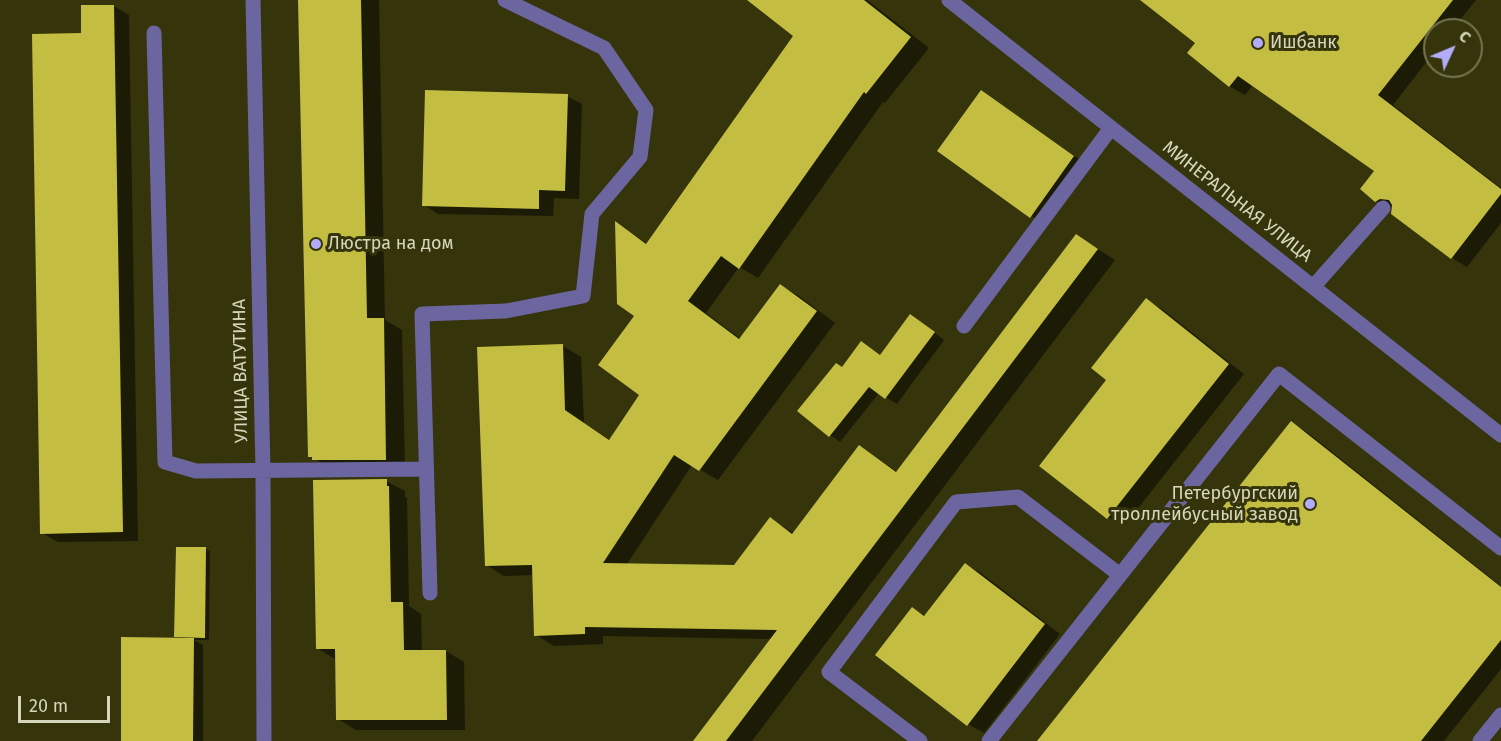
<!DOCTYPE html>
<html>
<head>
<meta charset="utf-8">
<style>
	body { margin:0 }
	#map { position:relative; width:1501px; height:741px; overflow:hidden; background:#35340b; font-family:"Fira Sans",sans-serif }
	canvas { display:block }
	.north { position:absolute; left:1423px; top:18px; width:60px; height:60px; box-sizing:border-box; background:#35340b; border:2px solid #757551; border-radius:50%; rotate:46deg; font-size:16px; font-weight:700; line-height:24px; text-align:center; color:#d6d6bb }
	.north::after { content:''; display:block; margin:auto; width:21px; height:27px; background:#b3adf9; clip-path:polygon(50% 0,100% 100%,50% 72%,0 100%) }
	.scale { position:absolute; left:18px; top:696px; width:92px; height:27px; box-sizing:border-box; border:3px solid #d6d6bb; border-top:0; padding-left:8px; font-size:18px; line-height:21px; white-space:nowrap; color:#d6d6bb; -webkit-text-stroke:4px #35340b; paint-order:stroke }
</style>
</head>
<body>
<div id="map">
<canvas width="1501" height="741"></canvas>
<div class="north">С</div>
<div class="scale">20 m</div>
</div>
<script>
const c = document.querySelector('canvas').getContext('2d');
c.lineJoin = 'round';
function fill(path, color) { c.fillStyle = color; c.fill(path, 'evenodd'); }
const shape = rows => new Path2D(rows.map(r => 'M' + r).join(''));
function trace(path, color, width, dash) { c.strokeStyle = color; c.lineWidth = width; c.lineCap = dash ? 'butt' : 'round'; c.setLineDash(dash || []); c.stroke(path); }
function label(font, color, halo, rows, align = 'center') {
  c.font = font + ' "Fira Sans",sans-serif'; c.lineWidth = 6; c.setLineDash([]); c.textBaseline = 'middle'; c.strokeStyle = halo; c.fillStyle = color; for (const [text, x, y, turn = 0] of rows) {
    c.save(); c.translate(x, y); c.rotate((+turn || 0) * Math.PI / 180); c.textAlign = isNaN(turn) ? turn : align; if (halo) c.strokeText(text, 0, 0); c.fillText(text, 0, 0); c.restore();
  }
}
const shadow = shape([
	[300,0,379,0,385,320,402,330,405,470,333,470,310,456],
	[749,0,867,0,929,48,885,103,883,102,758,278,739,267,706,313,741,339,781,286,799,296,835,323,718,480,692,465,627,564,735,566,771,519,794,533,860,447,898,472,1077,236,1115,260,752,741,695,741,771,639,603,636,603,644,554,646,536,635,533,575,504,576,486,565,563,346,581,357,584,423,610,440,641,394,636,316,617,224,648,244,795,36],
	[1143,0,1476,0,1452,30,1435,30,1435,51,1393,105,1501,188,1501,223,1467,267,1452,258,1393,210,1376,201,1376,170,1253,85,1245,95,1229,86,1197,43],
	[114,6,129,15,138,541,58,542,42,533,83,34],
	[981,92,1089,166,1047,225,1031,216],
	[567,96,582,104,579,199,554,198,553,216,438,214,424,205],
	[1146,300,1162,309,1244,374,1124,526,1108,517,1109,379],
	[921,322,944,340,897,404,879,393,840,442,830,435,843,368,862,343,881,355],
	[1291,423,1307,432,1501,586,1501,669,1444,741,1039,741],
	[386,481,405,491,405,497,407,498,409,606,421,614,422,651,446,651,464,662,465,730,356,730,338,719,335,659,317,648],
	[205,548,210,551,209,640,194,640,203,645,203,741,122,741,181,639,176,636],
	[966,565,981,573,1060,634,984,733,968,724,912,608,926,616]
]);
const building = shape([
	[298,0,361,0,367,318,384,318,386,460,312,460,312,457,308,457],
	[747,0,864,0,911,37,866,94,864,92,739,269,721,256,688,301,739,339,780,284,817,311,699,471,674,455,603,563,734,565,770,517,792,534,859,445,896,472,1076,234,1098,249,726,741,693,741,777,630,585,627,585,634,534,636,532,565,485,566,477,347,563,344,565,410,609,440,639,395,598,365,634,316,617,304,615,221,646,244,793,36],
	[1140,0,1453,0,1378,95,1501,189,1501,194,1451,259,1391,214,1392,205,1389,200,1380,199,1375,202,1360,189,1374,171,1238,76,1229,87,1187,53,1195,43],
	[81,5,114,5,123,532,40,534,32,34,81,33],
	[425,90,568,94,565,191,539,190,539,209,422,206],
	[981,90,1074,156,1030,218,937,151],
	[1146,298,1229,364,1107,519,1039,466,1106,380,1091,368],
	[910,314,935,332,885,399,869,387,829,437,797,411,836,363,842,367,861,341,880,355],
	[1291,421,1501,587,1501,640,1421,741,1037,741],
	[387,479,387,486,389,486,391,602,403,602,404,650,446,650,447,720,336,720,335,649,316,649,313,480],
	[176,547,206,547,205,638,174,637],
	[965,563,1045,624,967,726,875,655,912,607,924,616],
	[121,637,194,638,193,741,121,741]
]);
const minor = shape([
	[253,0,263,471,264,741],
	[949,0,1501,435],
	[154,33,165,462,196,471,426,469],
	[1313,287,1383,208],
	[964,326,1111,128],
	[430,593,422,314,506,311,583,296,592,214,640,157,646,110,604,48,505,0],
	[920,741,829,672,956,502,1018,497,1120,575],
	[989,741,1279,374,1501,548],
	[1480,741,1501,715]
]);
const markers = [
	[1258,43,6,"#b3adf9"],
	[316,244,6,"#b3adf9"],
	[1310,504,6,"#b3adf9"]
];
const poiNames = [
	["Ишбанк",1270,43],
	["Люстра на дом",328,244],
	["Петербургский",1298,494,"right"],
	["троллейбусный завод",1298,515,"right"]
];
const streetNames = [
	["МИНЕРАЛЬНАЯ УЛИЦА",1237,202,38],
	["УЛИЦА ВАТУТИНА",241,371,-91]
];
fill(shadow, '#0007');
fill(building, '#c3be41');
trace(minor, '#6b65a0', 15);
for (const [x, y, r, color] of markers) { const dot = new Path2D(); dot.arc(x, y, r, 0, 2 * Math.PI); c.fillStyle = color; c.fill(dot); trace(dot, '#35340b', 2); }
label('18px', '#d6d6bb', '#35340b', poiNames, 'left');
label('18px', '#d6d6bb', '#35340b', streetNames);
</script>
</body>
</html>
